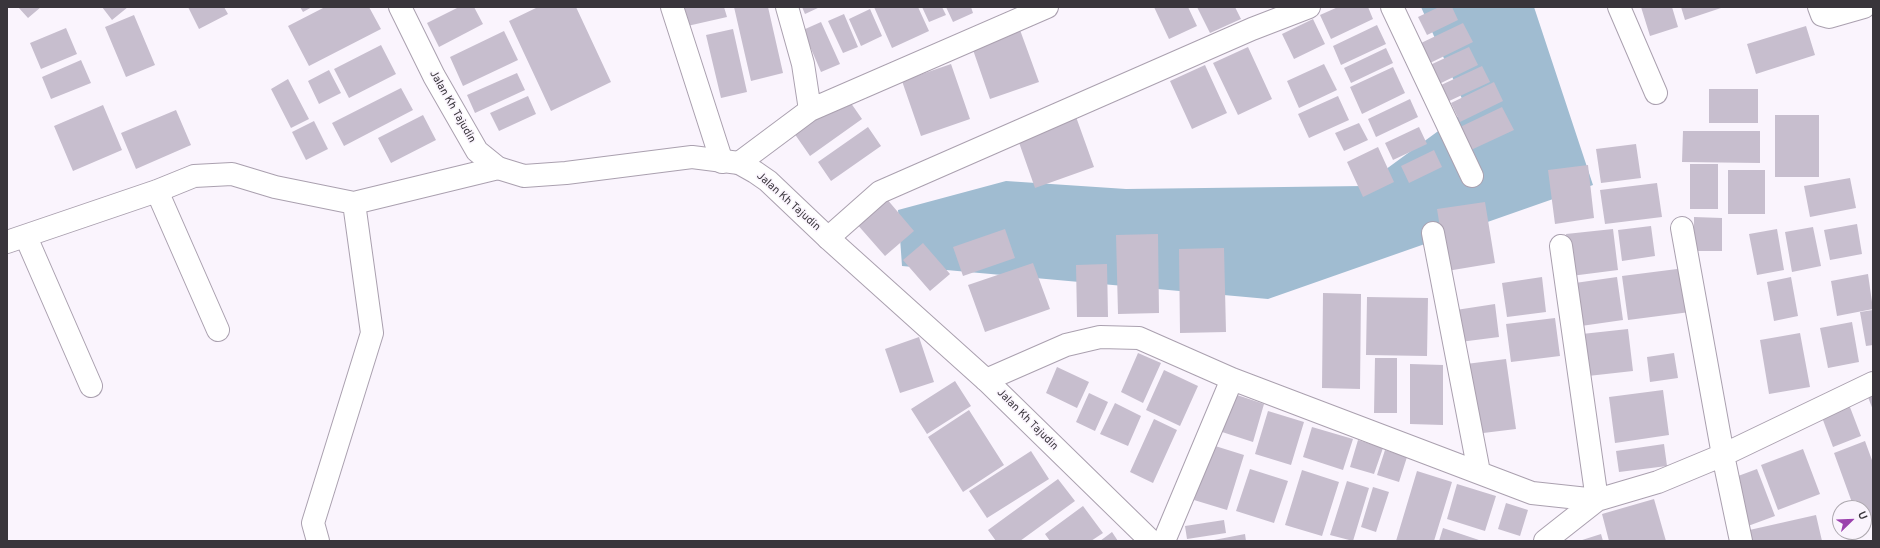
<!DOCTYPE html>
<html>
<head>
<meta charset="utf-8">
<style>
	body { margin:0 }
	#map { position:relative; width:1880px; height:548px; overflow:hidden; background:#faf4fd; font-family:Overpass,sans-serif }
	canvas { display:block }
	.frame { position:absolute; inset:0; border:8px solid #39353b; pointer-events:none }
	.north { position:absolute; left:1832px; top:500px; width:40px; height:40px; box-sizing:border-box; background:#faf4fd; border:1px solid #ada8af; border-radius:50%; rotate:67deg; font-size:11px; font-weight:700; line-height:16px; text-align:center; color:#39353b }
	.north::after { content:''; display:block; margin:auto; width:14px; height:18px; background:#9b41ad; clip-path:polygon(50% 0,100% 100%,50% 72%,0 100%) }
</style>
</head>
<body>
<div id="map">
<canvas width="1880" height="548"></canvas>
<div class="frame"></div>
<div class="north">U</div>
</div>
<script>
const c = document.querySelector('canvas').getContext('2d');
c.lineJoin = 'round';
function fill(path, color) { c.fillStyle = color; c.fill(path, 'evenodd'); }
const shape = rows => new Path2D(rows.map(r => 'M' + r).join(''));
function trace(path, color, width, dash) { c.strokeStyle = color; c.lineWidth = width; c.lineCap = dash ? 'butt' : 'round'; c.setLineDash(dash || []); c.stroke(path); }
function label(font, color, halo, rows, align = 'center') {
  c.font = font + ' Overpass,sans-serif'; c.lineWidth = 3; c.setLineDash([]); c.textBaseline = 'middle'; c.strokeStyle = halo; c.fillStyle = color; for (const [text, x, y, turn = 0] of rows) {
    c.save(); c.translate(x, y); c.rotate((+turn || 0) * Math.PI / 180); c.textAlign = isNaN(turn) ? turn : align; if (halo) c.strokeText(text, 0, 0); c.fillText(text, 0, 0); c.restore();
  }
}
const water = shape([
	[1421,7,1534,7,1593,185,1268,299,902,266,898,210,1006,181,1126,189,1363,186,1467,110]
]);
const building = shape([
	[18,7,41,7,28,18],
	[102,7,128,7,112,20],
	[188,7,224,7,228,14,199,29],
	[300,7,312,7,303,12],
	[325,7,369,7,381,29,309,66,288,26],
	[459,7,474,7,483,24,439,47,427,23],
	[538,7,576,7,611,82,551,111,509,21],
	[678,7,724,7,727,17,683,27],
	[734,7,768,7,783,73,751,81],
	[802,7,820,7,805,14],
	[874,7,918,7,929,31,892,48],
	[922,7,942,7,946,15,929,22],
	[946,7,971,7,973,13,953,22],
	[1154,7,1188,7,1197,26,1169,39],
	[1197,7,1235,7,1241,19,1210,33],
	[1338,7,1368,7,1373,19,1331,39,1320,15],
	[1439,7,1452,7,1458,20,1427,35,1418,17],
	[1641,7,1672,7,1678,27,1650,36],
	[1681,7,1724,7,1685,20],
	[870,9,882,36,861,46,849,19],
	[844,14,858,47,843,53,828,21],
	[134,15,155,65,126,77,105,27],
	[1313,19,1325,44,1294,59,1282,34],
	[821,22,840,64,821,72,803,30],
	[1463,23,1473,42,1428,64,1419,44],
	[1377,25,1386,44,1341,65,1333,46],
	[1806,26,1815,55,1756,74,1747,44],
	[66,28,77,54,41,69,30,43],
	[733,29,747,92,721,98,706,35],
	[1020,30,1039,82,990,99,972,47],
	[504,31,518,60,463,86,450,57],
	[381,45,396,74,349,98,334,69],
	[1248,47,1272,99,1238,115,1213,63],
	[1469,47,1478,65,1439,84,1430,65],
	[1386,48,1393,63,1351,83,1344,68],
	[81,60,91,83,51,99,42,77],
	[951,64,970,119,921,136,902,81],
	[1324,64,1337,90,1299,108,1287,81],
	[1205,65,1227,113,1192,129,1170,81],
	[1482,66,1490,82,1447,102,1439,86],
	[1393,67,1405,93,1362,114,1350,87],
	[329,70,341,93,319,104,308,81],
	[517,73,525,90,475,113,467,95],
	[288,79,309,119,291,128,271,89],
	[1494,82,1503,101,1460,122,1451,103],
	[401,88,413,110,344,146,332,123],
	[1709,89,1758,89,1758,123,1709,123],
	[528,96,536,114,499,131,490,113],
	[846,96,862,119,810,156,794,133],
	[1338,96,1349,120,1309,138,1298,114],
	[1410,99,1418,117,1376,137,1368,119],
	[103,105,122,150,73,171,54,126],
	[1502,107,1514,130,1471,150,1460,127],
	[176,110,191,145,136,169,121,133],
	[1075,114,1094,167,1035,188,1016,134],
	[423,115,436,140,391,163,378,138],
	[1775,115,1819,115,1819,177,1775,177],
	[314,121,328,149,306,160,292,132],
	[1359,123,1368,140,1344,151,1335,133],
	[868,127,881,146,831,181,818,162],
	[1419,127,1427,144,1393,160,1385,143],
	[1683,131,1760,131,1760,163,1682,162],
	[1636,144,1641,178,1601,183,1596,149],
	[1378,147,1394,182,1363,197,1347,162],
	[1434,150,1442,167,1409,183,1401,166],
	[1690,164,1718,164,1718,209,1690,209],
	[1588,165,1594,218,1555,224,1548,170],
	[1728,170,1765,170,1765,214,1728,214],
	[1850,178,1856,208,1810,217,1804,186],
	[1657,183,1662,217,1605,224,1600,190],
	[886,198,914,231,885,256,856,223],
	[1485,202,1495,263,1447,271,1437,209],
	[1694,217,1722,218,1722,251,1694,251],
	[1857,224,1862,254,1830,260,1824,230],
	[1651,226,1655,256,1622,261,1618,230],
	[1813,227,1821,266,1792,272,1785,232],
	[1005,229,1015,258,963,276,953,247],
	[1613,229,1618,270,1571,276,1566,234],
	[1777,229,1784,270,1757,275,1749,234],
	[1158,234,1159,313,1118,314,1116,235],
	[923,243,950,274,930,291,903,260],
	[1224,248,1226,332,1180,333,1179,249],
	[1033,263,1050,309,985,332,968,285],
	[1107,264,1108,317,1077,317,1076,265],
	[1685,268,1690,312,1628,320,1622,276],
	[1868,274,1873,309,1837,316,1831,281],
	[1542,277,1546,312,1507,317,1502,283],
	[1617,277,1623,320,1581,326,1575,283],
	[1791,277,1798,316,1774,321,1767,282],
	[1323,293,1361,294,1360,389,1322,388],
	[1367,297,1428,298,1427,356,1366,355],
	[1495,304,1499,337,1460,342,1456,310],
	[1873,310,1873,345,1866,346,1860,312],
	[1555,318,1560,356,1511,362,1506,324],
	[1852,322,1859,362,1828,368,1820,328],
	[1628,329,1633,371,1588,376,1582,334],
	[1800,333,1810,387,1769,394,1760,340],
	[919,337,934,382,900,393,885,349],
	[1138,353,1161,363,1143,403,1121,392],
	[1674,353,1678,378,1650,382,1647,357],
	[1375,358,1397,358,1397,413,1374,413],
	[1506,359,1516,429,1475,434,1466,364],
	[1410,364,1443,365,1443,425,1410,424],
	[1057,367,1089,382,1077,408,1046,393],
	[1164,370,1198,386,1180,426,1146,410],
	[955,381,971,406,927,434,911,409],
	[1663,390,1669,435,1615,443,1609,397],
	[1873,390,1873,410,1866,392],
	[1089,393,1108,402,1095,431,1076,422],
	[1231,393,1264,404,1253,442,1219,431],
	[1848,402,1861,436,1833,447,1820,412],
	[1115,403,1141,416,1128,446,1100,434],
	[969,410,1004,465,963,492,928,437],
	[1268,411,1304,422,1291,465,1255,454],
	[1154,419,1177,430,1153,483,1130,472],
	[1312,427,1353,439,1343,470,1303,457],
	[1358,440,1383,448,1374,474,1350,467],
	[1865,441,1873,463,1873,519,1864,522,1864,508,1854,508,1834,453],
	[1664,444,1667,466,1619,472,1616,451],
	[1212,445,1244,455,1227,510,1194,500],
	[1803,449,1820,494,1778,510,1761,465],
	[1385,450,1407,457,1399,482,1377,475],
	[1031,451,1049,479,987,518,969,491],
	[1250,469,1288,481,1274,523,1236,511],
	[1757,469,1775,516,1748,526,1730,479],
	[1302,470,1339,482,1322,536,1285,525],
	[1417,471,1452,482,1434,541,1396,541],
	[1058,479,1075,501,1020,541,996,541,988,530],
	[1347,481,1369,488,1353,541,1330,535],
	[1457,484,1496,496,1485,531,1447,519],
	[1373,487,1389,492,1376,532,1361,527],
	[1654,499,1666,541,1609,541,1602,514],
	[1506,503,1528,510,1520,536,1498,529],
	[1083,506,1103,533,1091,541,1050,541,1045,534],
	[1816,515,1822,541,1747,541,1745,531],
	[1224,520,1226,533,1187,539,1185,526],
	[1443,528,1482,541,1439,541],
	[1112,532,1118,541,1100,541],
	[1245,534,1246,541,1214,541,1214,540],
	[1601,534,1603,541,1579,541]
]);
const minor = shape([
	[672,7,722,162],
	[787,7,803,64,810,110],
	[1392,7,1472,176],
	[1619,7,1656,93],
	[1819,7,1822,15,1829,17,1864,7],
	[739,163,810,110,1047,7],
	[157,191,218,330],
	[1682,228,1723,455,1741,541],
	[1433,233,1479,472],
	[26,237,91,386],
	[828,238,880,192,1252,29,1309,7],
	[7,242,157,191,194,176,232,174,275,187,354,203,498,168],
	[986,380,1066,345,1100,337,1139,338,1232,379,1532,493,1597,500,1658,482,1723,455,1873,383],
	[318,541,313,523,372,333,354,203],
	[1164,541,1232,379],
	[1545,541,1597,500,1561,246]
]);
const tertiary = shape([
	[400,7,434,76,477,151,498,168,524,176,566,173,692,157,739,163,755,172,768,181,828,238,986,380,1151,541]
]);
const streetNames = [
	["Jalan Kh Tajudin",452,107,60],
	["Jalan Kh Tajudin",788,202,42],
	["Jalan Kh Tajudin",1027,420,45]
];
fill(water, '#a0bcd1');
fill(building, '#c7bece');
trace(minor, '#aaa0af', 24);
trace(tertiary, '#aaa0af', 24);
trace(minor, '#fff', 22);
trace(tertiary, '#fff', 22);
label('11px', '#39353b', '#faf4fd', streetNames);
</script>
</body>
</html>
